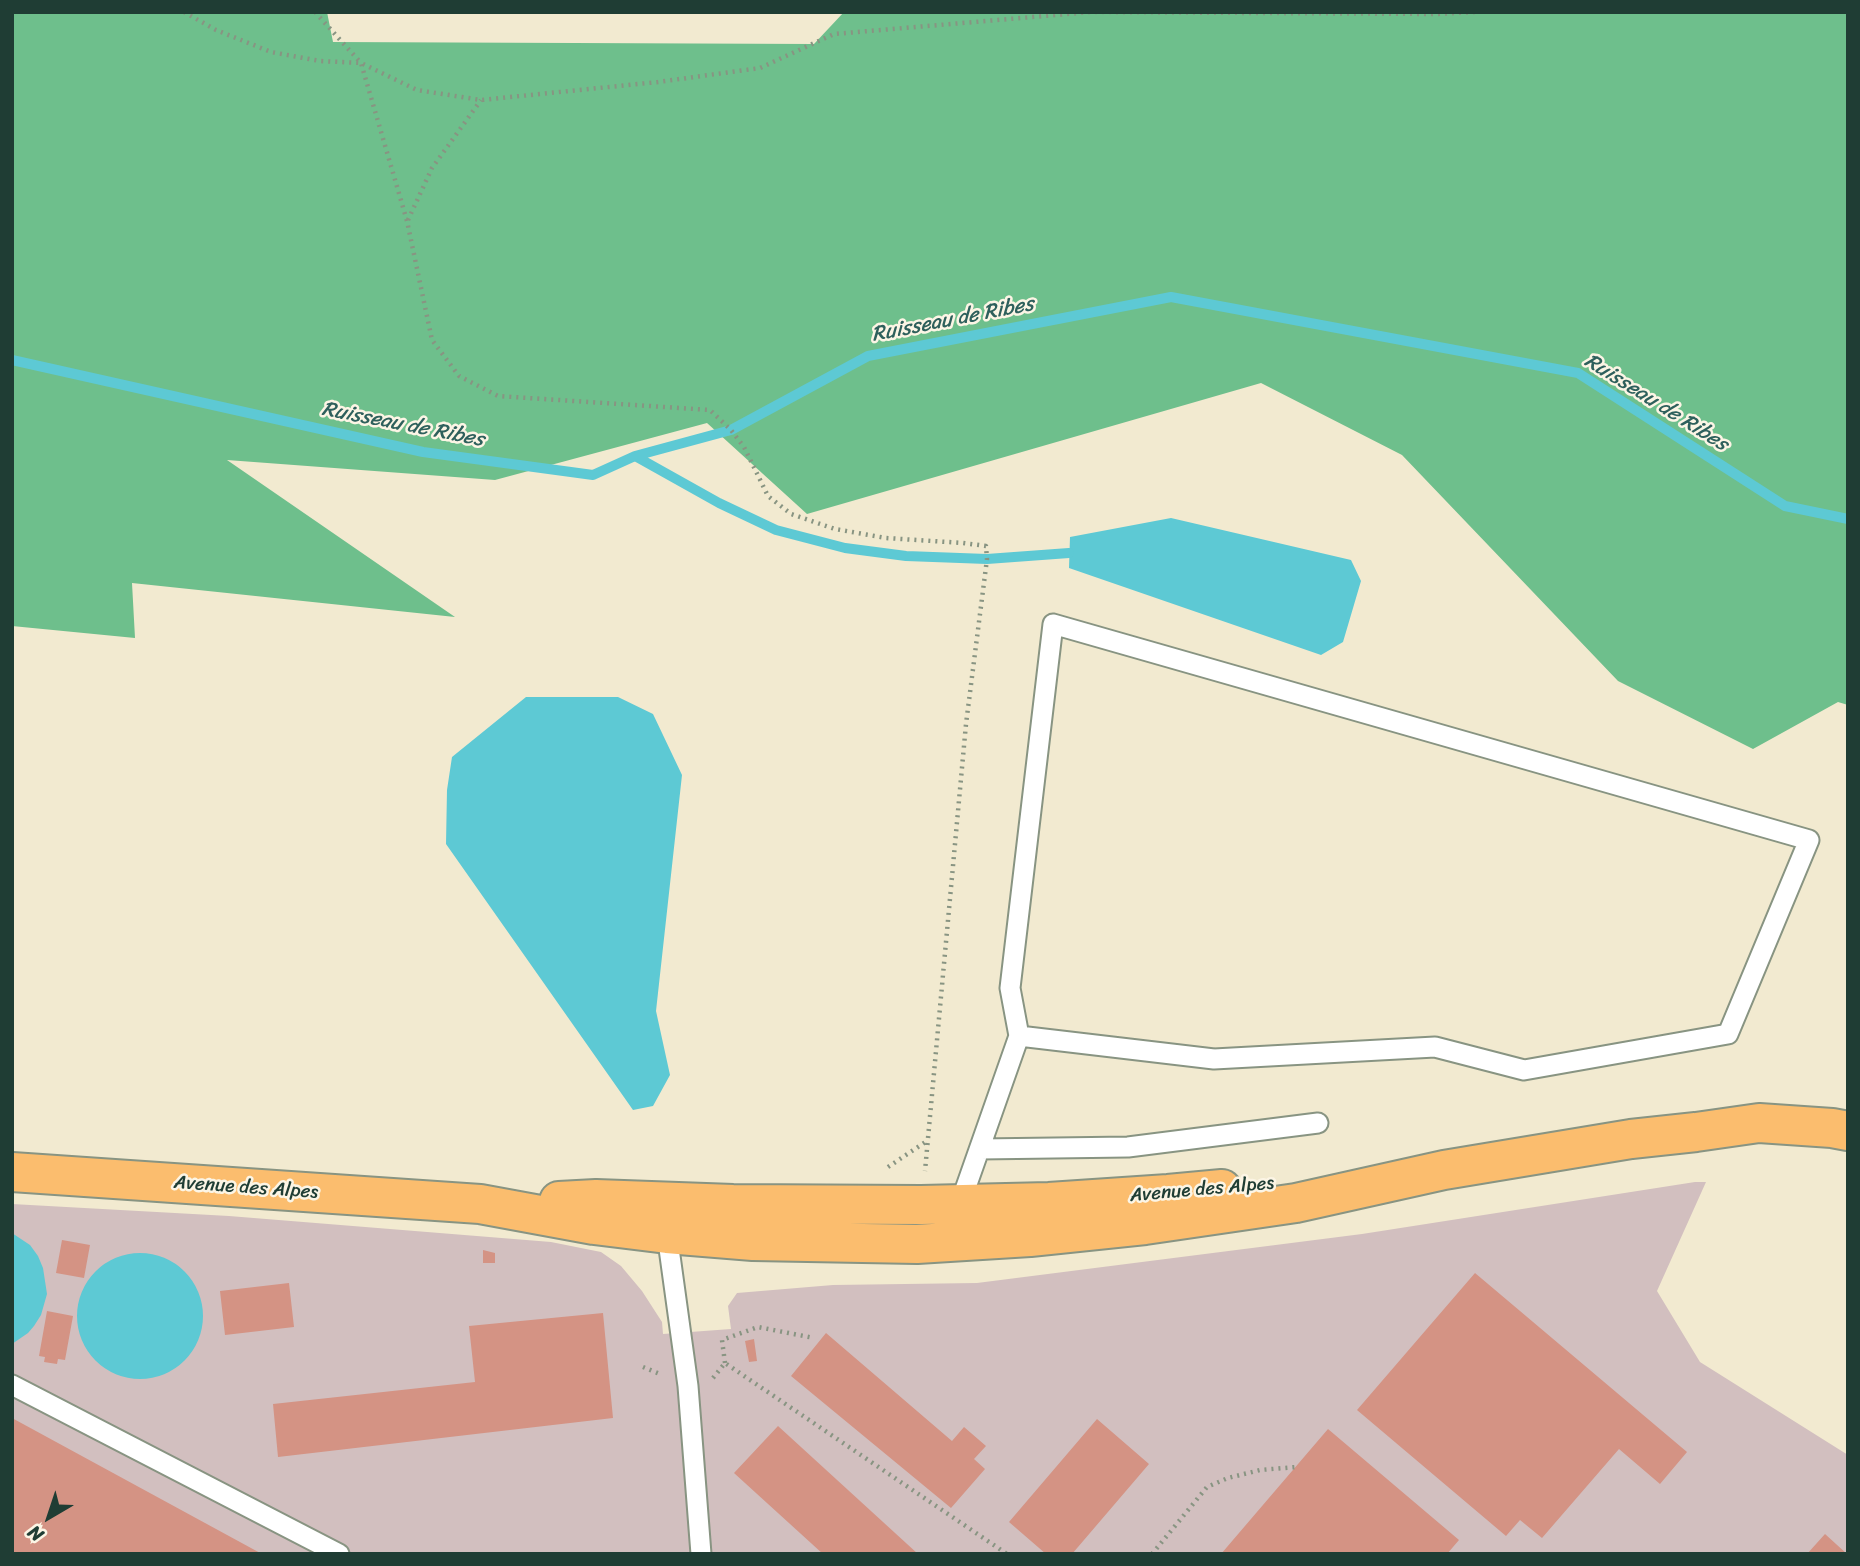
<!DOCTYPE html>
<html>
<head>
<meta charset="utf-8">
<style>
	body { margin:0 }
	#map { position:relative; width:1860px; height:1566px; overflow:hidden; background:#f2ead0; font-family:Sriracha,sans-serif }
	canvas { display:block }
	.frame { position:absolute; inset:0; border:14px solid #1f3d34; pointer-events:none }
	.north { position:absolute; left:14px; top:1482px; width:70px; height:70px; -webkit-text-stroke:5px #fcf5e5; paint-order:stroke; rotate:219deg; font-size:19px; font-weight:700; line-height:28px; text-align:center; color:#1f3d34 }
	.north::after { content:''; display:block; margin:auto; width:24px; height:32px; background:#1f3d34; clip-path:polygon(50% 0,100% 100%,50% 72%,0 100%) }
</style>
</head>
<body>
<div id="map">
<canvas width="1860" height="1566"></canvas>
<div class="frame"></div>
<div class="north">N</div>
</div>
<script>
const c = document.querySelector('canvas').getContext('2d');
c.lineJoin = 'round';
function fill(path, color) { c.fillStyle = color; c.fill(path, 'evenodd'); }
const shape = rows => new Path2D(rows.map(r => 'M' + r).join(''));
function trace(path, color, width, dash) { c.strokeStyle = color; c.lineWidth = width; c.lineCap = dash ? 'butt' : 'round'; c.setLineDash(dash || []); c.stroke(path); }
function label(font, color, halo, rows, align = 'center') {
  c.font = font + ' Sriracha,sans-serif'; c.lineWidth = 5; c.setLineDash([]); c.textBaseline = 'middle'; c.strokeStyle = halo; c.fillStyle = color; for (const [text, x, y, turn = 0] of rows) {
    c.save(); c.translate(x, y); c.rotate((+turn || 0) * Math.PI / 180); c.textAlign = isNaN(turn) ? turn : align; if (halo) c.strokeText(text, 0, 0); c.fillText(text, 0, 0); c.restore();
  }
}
const industrial = shape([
	[1695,1182,1706,1182,1657,1291,1700,1362,1848,1455,1848,1554,12,1554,12,1204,229,1216,551,1242,601,1252,621,1266,642,1291,662,1322,663,1334,731,1329,728,1306,737,1293,833,1285,977,1283,1362,1234]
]);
const forest = shape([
	[12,12,327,12,333,42,814,44,844,12,1848,12,1848,705,1838,702,1753,749,1618,681,1402,455,1261,383,807,514,707,423,495,480,227,460,455,617,132,583,135,638,12,626]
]);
const water = shape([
	[1171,518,1351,560,1361,581,1343,642,1321,655,1069,568,1070,537],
	[526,697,618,697,653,714,682,775,656,1011,670,1075,653,1106,633,1110,446,844,447,790,452,757],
	[12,1233,30,1245,38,1256,43,1268,47,1294,41,1315,34,1326,28,1333,12,1344],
	'77 1316a63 63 0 1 1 126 0a63 63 0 1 1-126 0Z'
]);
const stream = shape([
	[12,360,423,452,593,475,635,456,731,430,868,356,1171,297,1578,373,1785,506,1848,519],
	[635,456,719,503,776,530,845,548,906,556,987,559,1069,553]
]);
const building = shape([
	[62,1240,90,1245,84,1278,56,1273],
	[483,1250,495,1253,495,1263,483,1263],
	[1475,1273,1687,1452,1660,1484,1619,1449,1542,1538,1520,1520,1506,1536,1357,1410],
	[289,1283,294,1327,225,1335,220,1291],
	[47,1311,73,1316,65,1360,58,1359,57,1364,44,1362,45,1357,39,1356],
	[603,1313,613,1418,278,1457,273,1404,475,1382,469,1326],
	[826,1333,952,1441,964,1427,986,1446,974,1459,985,1469,951,1508,791,1376],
	[754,1339,757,1361,749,1362,745,1341],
	[12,1418,262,1554,12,1554],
	[1097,1419,1149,1464,1072,1554,1046,1554,1009,1522],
	[778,1426,918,1554,823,1554,734,1473],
	[1328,1429,1459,1540,1447,1554,1221,1554],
	[1825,1534,1847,1554,1807,1554]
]);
const path = shape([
	[184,12,216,30,271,52,320,61,361,63,417,90,481,100,658,82,760,68,834,34,1091,12,1436,14,1476,12],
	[315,12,361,63,407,221,432,340,459,376,498,396,710,410,731,430,744,447,768,496,791,514,835,529,886,538,963,543,986,546,987,559,966,724,925,1171],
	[408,220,432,168,481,100],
	[888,1167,927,1141],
	[725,1363,722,1340,758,1327,814,1338],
	[643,1367,660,1374],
	[713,1378,725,1363,1007,1554],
	[1152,1554,1207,1487,1228,1478,1260,1470,1296,1467]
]);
const lane = shape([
	[980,1149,1128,1147,1318,1123],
	[960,1204,1019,1036,1010,988,1053,624,1809,840,1728,1034,1524,1070,1435,1047,1214,1059,1019,1036],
	[667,1234,688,1386,701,1554],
	[12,1385,339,1554]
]);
const primary = shape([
	[12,1172,480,1204,594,1225,667,1234,753,1241,917,1244,1030,1237,1145,1225,1296,1203,1444,1170,1631,1139,1696,1132,1759,1123,1832,1128,1848,1131],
	[559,1201,596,1199,733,1204,921,1205,1049,1202,1168,1194,1222,1189]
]);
const streetNames = [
	["Avenue des Alpes",246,1188,4],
	["Avenue des Alpes",1202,1190,-5]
];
const waterNames = [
	["Ruisseau de Ribes",953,320,-11],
	["Ruisseau de Ribes",1656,403,32],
	["Ruisseau de Ribes",403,425,11]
];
fill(industrial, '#d2bfbf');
fill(forest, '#6ebf8c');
fill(water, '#5dc9d4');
trace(stream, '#5dc9d4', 10);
fill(building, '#d49384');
trace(lane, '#889482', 23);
trace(primary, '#889482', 42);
trace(path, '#889482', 4.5, [2, 5]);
trace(lane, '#fff', 19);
trace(primary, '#fbbd6e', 38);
label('19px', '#1f3d34', '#fcf5e5', streetNames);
label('italic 21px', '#2e605c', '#fcf5e5', waterNames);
</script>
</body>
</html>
